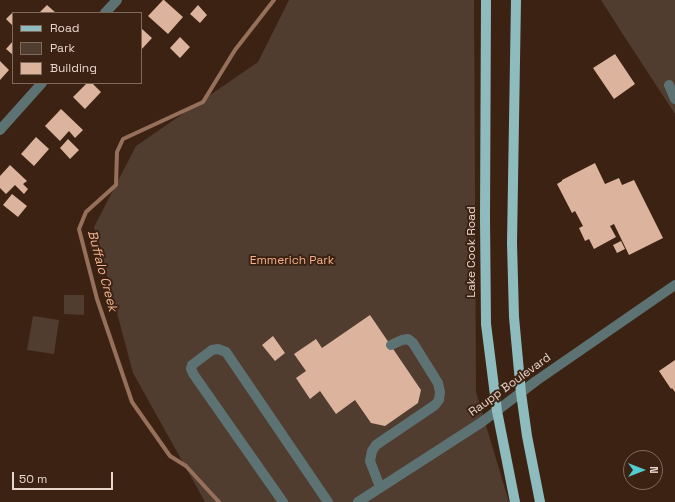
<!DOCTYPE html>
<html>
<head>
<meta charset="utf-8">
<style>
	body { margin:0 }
	#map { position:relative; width:675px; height:502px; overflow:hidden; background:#3c2212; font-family:"Space Grotesk",sans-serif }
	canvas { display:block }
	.legend { position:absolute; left:12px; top:12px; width:130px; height:72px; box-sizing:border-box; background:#3c2212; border:1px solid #806a5c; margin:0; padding:5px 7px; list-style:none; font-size:12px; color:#e7d5cb }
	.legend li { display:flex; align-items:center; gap:8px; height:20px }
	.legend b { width:20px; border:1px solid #806a5c }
	.north { position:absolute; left:623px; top:450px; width:40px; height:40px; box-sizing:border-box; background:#3c2212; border:1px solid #806a5c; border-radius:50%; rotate:90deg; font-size:11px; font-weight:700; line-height:16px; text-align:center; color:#e7d5cb }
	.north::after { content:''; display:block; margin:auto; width:14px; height:18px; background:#51ccd1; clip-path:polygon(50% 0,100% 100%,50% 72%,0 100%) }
	.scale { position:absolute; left:12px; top:472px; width:101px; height:18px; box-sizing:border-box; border:2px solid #e7d5cb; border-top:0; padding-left:5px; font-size:12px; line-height:14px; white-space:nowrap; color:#e7d5cb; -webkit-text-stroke:3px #3c2212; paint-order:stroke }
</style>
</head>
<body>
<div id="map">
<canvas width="675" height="502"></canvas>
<ul class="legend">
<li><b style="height:5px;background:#8ebcbe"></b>Road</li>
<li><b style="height:11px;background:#513c30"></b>Park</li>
<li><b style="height:11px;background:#dcb39c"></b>Building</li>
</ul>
<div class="north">N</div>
<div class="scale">50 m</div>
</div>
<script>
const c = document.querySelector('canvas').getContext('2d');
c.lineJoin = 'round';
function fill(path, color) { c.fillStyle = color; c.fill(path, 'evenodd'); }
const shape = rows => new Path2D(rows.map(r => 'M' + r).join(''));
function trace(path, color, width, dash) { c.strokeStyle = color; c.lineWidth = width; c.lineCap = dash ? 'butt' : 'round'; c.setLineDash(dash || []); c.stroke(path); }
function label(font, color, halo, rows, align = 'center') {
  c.font = font + ' "Space Grotesk",sans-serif'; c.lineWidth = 4; c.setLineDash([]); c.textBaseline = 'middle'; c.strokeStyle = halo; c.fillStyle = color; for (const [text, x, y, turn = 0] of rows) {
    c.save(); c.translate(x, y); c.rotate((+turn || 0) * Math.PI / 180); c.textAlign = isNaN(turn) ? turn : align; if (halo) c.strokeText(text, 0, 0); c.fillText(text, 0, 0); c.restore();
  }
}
const green = shape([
	[289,0,474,0,476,392,509,502,205,502,133,373,94,227,136,146,258,62],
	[601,0,675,0,675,114,622,33],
	[64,295,84,295,84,315,64,314],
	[33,316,59,320,54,354,27,350]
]);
const stream = shape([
	[219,502,186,466,170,456,132,402,97,299,79,229,86,212,116,185,117,152,123,139,203,102,235,50,274,0]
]);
const building = shape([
	[163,0,164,0,183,17,168,34,148,16],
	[47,5,56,13,39,13],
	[198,5,207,15,200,23,190,14],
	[13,12,13,26,6,19],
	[141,28,152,38,141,50],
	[180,37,190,47,180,58,170,48],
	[13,41,13,55,6,49],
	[615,54,635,84,614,99,593,68],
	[0,61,9,70,0,80],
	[87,83,92,83,101,92,85,109,73,97],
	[61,109,83,130,75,138,69,131,60,141,45,126],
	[36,137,49,149,34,166,21,154],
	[68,139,79,150,70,159,60,148],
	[595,163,605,184,619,178,622,185,634,180,663,238,629,255,614,224,610,226,616,237,594,249,589,239,585,241,579,228,583,226,575,211,572,213,557,184,562,181,562,180],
	[10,165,27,181,23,184,28,189,24,194,15,185,6,194,0,188,0,176],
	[12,194,27,206,18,217,3,205],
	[621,241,625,249,617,253,613,245],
	[370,315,421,390,418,403,385,426,371,423,355,400,336,414,320,391,310,399,296,378,306,371,294,354,316,339,322,348],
	[273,336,285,353,275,361,262,345],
	[675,360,675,392,672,388,671,389,659,371]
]);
const minor = shape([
	[105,13,117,0],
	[669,85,675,99],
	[0,130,42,83],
	[380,487,370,461,372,451,376,445,435,405,439,400,440,392,438,383,413,343,408,339,402,340,391,345],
	[283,502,194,375,191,369,192,365,212,350,218,349,226,352,328,502],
	[358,502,482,422,536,381,675,285]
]);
const major = shape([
	[486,0,485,219,486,324,497,411,515,502],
	[516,0,512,243,514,317,521,393,527,436,540,502]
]);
const streetNames = [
	["Lake Cook Road",472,252,-90],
	["Raupp Boulevard",510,385,-36]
];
const parkNames = [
	["Emmerich Park",292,261]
];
const waterNames = [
	["Buffalo Creek",102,271,75]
];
fill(green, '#513c30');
trace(stream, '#96705b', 4);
fill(building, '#dcb39c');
trace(minor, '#5d7373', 10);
trace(major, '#8ebcbe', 10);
label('12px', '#e7d5cb', '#3c2212', streetNames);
label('12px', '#f0b18e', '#3c2212', parkNames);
label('italic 13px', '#f1b28f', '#3c2212', waterNames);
</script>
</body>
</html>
